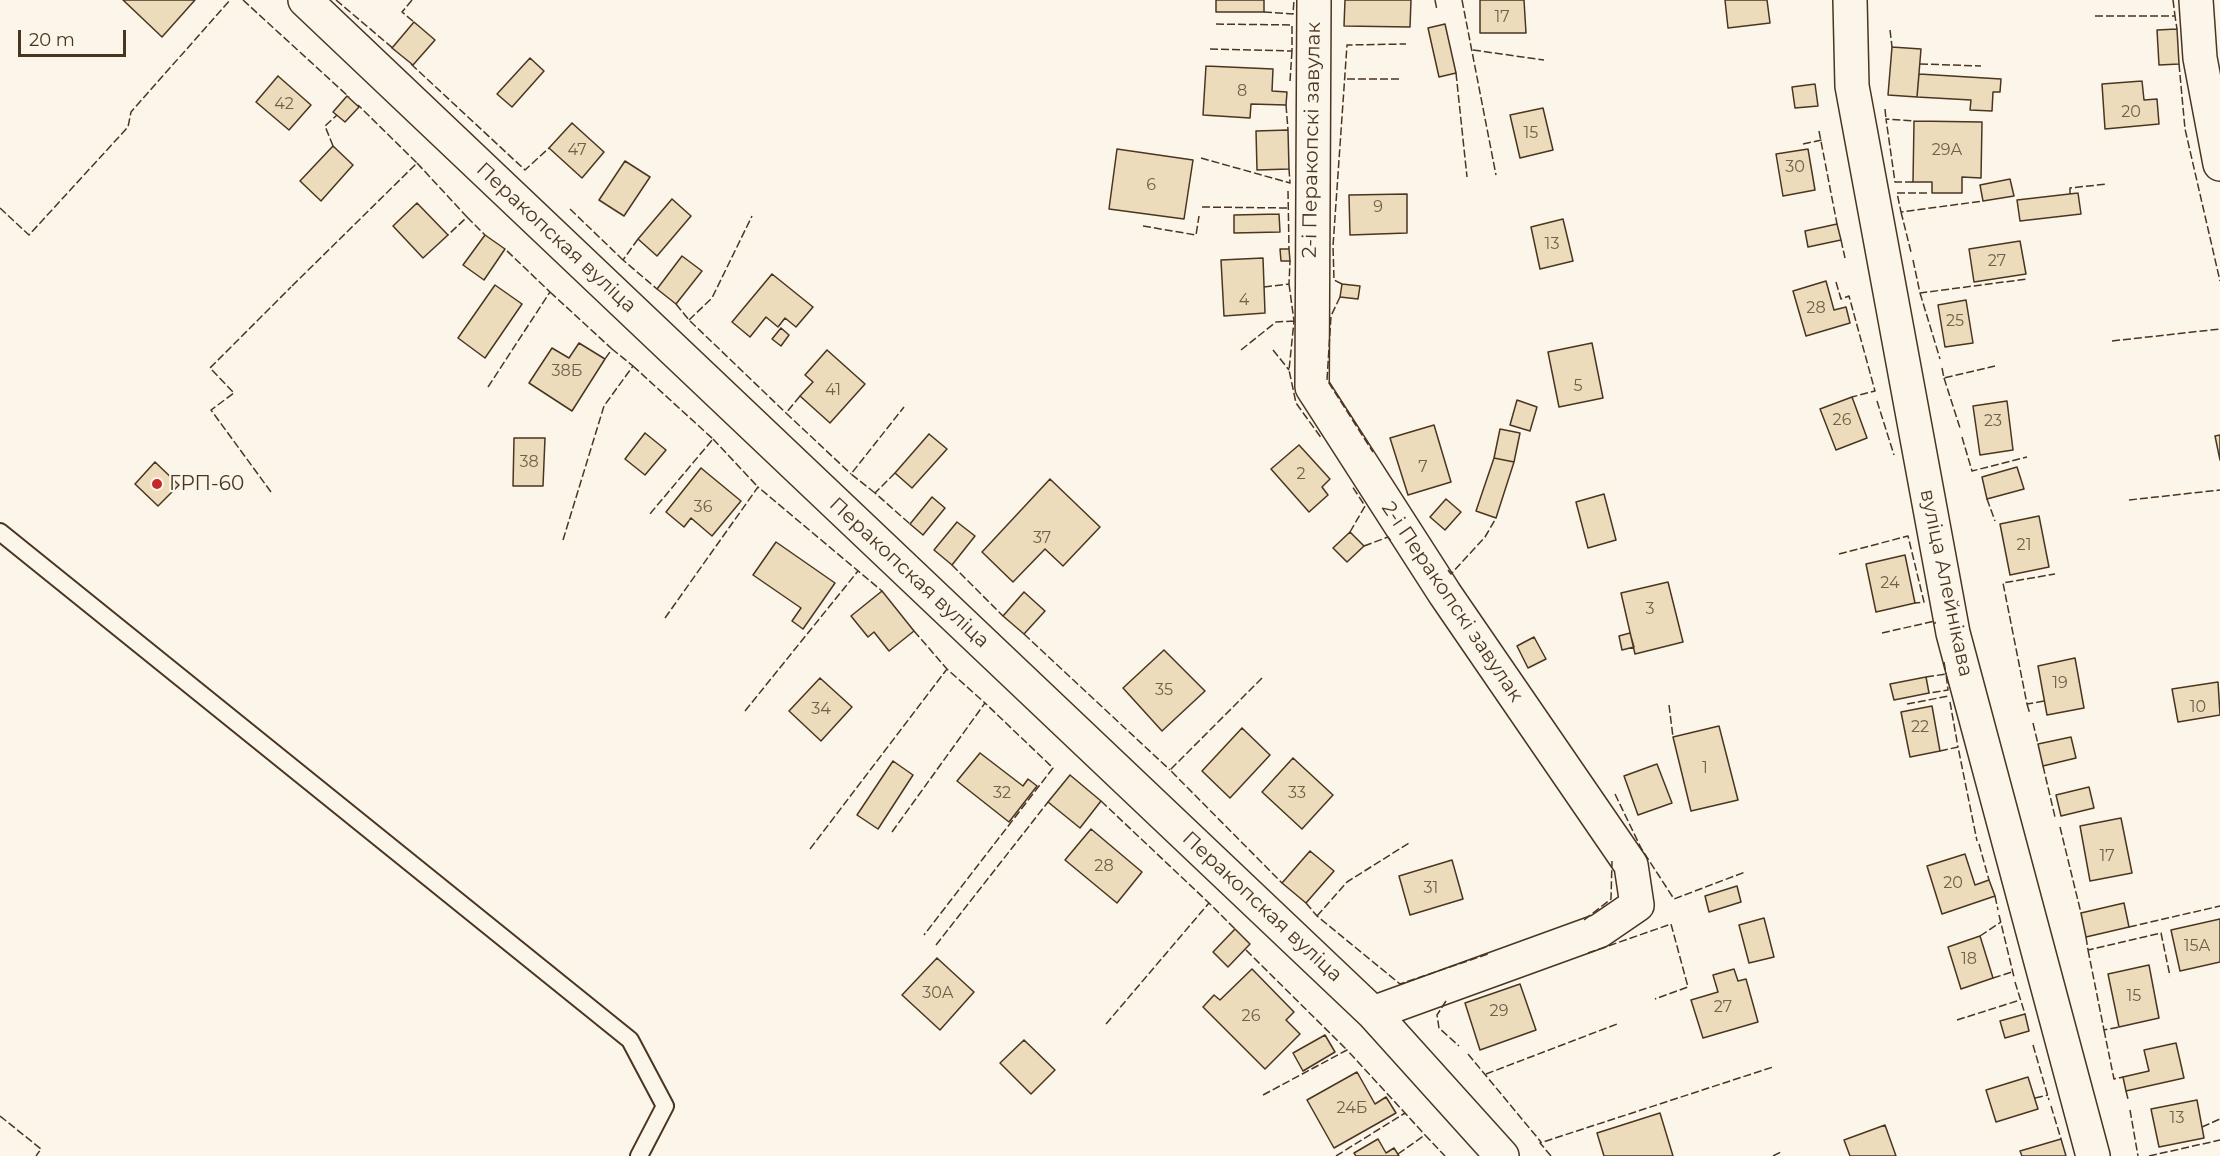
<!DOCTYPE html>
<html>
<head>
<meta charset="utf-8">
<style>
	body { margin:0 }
	#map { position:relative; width:2220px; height:1156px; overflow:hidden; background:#fbf6e9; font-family:Montserrat,sans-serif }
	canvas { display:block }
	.scale { position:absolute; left:18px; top:30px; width:108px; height:27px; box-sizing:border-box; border:3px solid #4a3520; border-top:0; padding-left:8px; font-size:18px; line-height:21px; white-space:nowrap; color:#4a3520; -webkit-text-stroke:4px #fbf6e9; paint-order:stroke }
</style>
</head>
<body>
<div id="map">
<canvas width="2220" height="1156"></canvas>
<div class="scale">20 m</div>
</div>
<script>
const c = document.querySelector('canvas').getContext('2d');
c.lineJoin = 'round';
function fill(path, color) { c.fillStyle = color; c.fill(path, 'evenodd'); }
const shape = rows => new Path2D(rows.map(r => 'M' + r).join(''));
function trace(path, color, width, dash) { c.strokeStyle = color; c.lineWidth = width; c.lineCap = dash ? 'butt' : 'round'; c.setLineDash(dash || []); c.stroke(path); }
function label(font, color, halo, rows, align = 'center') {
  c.font = font + ' Montserrat,sans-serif'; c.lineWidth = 4.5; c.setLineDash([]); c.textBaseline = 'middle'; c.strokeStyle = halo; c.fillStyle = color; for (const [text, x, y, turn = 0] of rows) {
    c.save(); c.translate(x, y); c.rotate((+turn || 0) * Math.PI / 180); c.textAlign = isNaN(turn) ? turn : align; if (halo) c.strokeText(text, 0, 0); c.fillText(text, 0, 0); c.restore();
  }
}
const building = shape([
	[123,0,195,0,162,37,123,0],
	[1216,0,1264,0,1264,12,1216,12,1216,0],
	[1345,0,1411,0,1410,27,1344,26,1345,0],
	[1480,0,1524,0,1526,33,1480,33,1480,0],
	[1725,0,1767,0,1770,23,1728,28,1725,0],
	[414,22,435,40,413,65,392,48,414,22],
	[1445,24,1456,73,1439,77,1428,28,1445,24],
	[2177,29,2179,64,2159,65,2157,30,2177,29],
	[1892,47,1921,49,1917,97,1888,95,1892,47],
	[530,58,544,71,512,107,497,94,530,58],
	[1206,66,1273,69,1272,91,1287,92,1286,105,1251,104,1250,118,1203,115,1206,66],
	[1919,74,2001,79,2000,92,1993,92,1992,111,1970,110,1971,100,1917,97,1919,74],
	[278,76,311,105,289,130,256,102,278,76],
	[2142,81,2144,100,2157,99,2159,124,2105,129,2102,84,2142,81],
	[1815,84,1818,106,1795,108,1792,87,1815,84],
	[347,96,359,107,345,122,333,112,347,96],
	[1543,108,1553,150,1520,158,1510,115,1543,108],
	[1914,121,1982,122,1981,178,1962,177,1962,193,1932,193,1932,182,1913,182,1914,121],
	[572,123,604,152,582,178,549,148,572,123],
	[1288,130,1289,169,1257,170,1256,131,1288,130],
	[333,146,353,165,321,201,300,181,333,146],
	[1117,149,1193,160,1184,219,1109,209,1117,149],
	[1808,149,1815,190,1783,196,1776,154,1808,149],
	[625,161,650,177,624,216,599,200,625,161],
	[2010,179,2014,196,1983,201,1980,185,2010,179],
	[2078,193,2081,214,2020,221,2017,200,2078,193],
	[1407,194,1407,233,1350,235,1349,195,1407,194],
	[672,199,691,216,657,256,638,239,672,199],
	[417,203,448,235,423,258,393,226,417,203],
	[1279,214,1280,232,1234,233,1234,215,1279,214],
	[1563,219,1573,261,1540,269,1531,227,1563,219],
	[1837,224,1841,240,1808,247,1805,231,1837,224],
	[485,235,505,249,484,280,463,265,485,235],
	[2020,241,2026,274,1974,282,1969,249,2020,241],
	[1280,249,1289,249,1290,261,1281,261,1280,249],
	[682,256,702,271,676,304,657,289,682,256],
	[1263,258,1265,313,1224,316,1221,260,1263,258],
	[772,274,813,307,796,327,785,318,778,327,766,317,750,337,732,322,772,274],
	[1826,281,1834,310,1846,307,1850,323,1806,336,1793,291,1826,281],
	[1342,284,1360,286,1358,299,1340,297,1342,284],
	[495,285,522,304,485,358,458,338,495,285],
	[1966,300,1973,343,1945,347,1938,305,1966,300],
	[781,328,789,335,781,346,772,339,781,328],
	[579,343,605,359,572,411,529,383,552,348,569,358,579,343],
	[1592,343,1603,398,1559,407,1548,352,1592,343],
	[827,350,865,384,830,423,800,396,813,382,805,375,827,350],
	[1852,397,1867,438,1836,450,1820,409,1852,397],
	[1517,400,1537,407,1530,431,1510,425,1517,400],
	[2007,401,2013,450,1980,455,1973,406,2007,401],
	[1434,425,1451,482,1408,495,1390,438,1434,425],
	[1500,429,1520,433,1514,462,1494,458,1500,429],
	[645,433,666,450,645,475,625,459,645,433],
	[929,434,947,449,912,488,895,473,929,434],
	[2220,435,2220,460,2215,436,2220,435],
	[514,438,545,438,543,486,513,486,514,438],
	[1299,445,1330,479,1322,487,1328,495,1309,512,1271,469,1299,445],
	[1494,458,1514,462,1496,518,1476,511,1494,458],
	[155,462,179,485,158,506,135,484,155,462],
	[2017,467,2024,489,1987,499,1982,477,2017,467],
	[701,468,741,501,712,536,691,518,684,527,666,512,701,468],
	[1050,479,1100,527,1063,566,1045,549,1013,582,982,552,1050,479],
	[1604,494,1616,540,1588,548,1576,502,1604,494],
	[932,497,945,508,923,535,910,524,932,497],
	[1446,499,1461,512,1445,530,1430,517,1446,499],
	[2039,516,2049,567,2010,575,2000,524,2039,516],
	[957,522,975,536,952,565,934,550,957,522],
	[1350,532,1364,546,1347,562,1333,548,1350,532],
	[776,542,835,583,803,629,792,621,801,608,753,575,776,542],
	[1905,555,1915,603,1876,612,1866,564,1905,555],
	[1668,582,1683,642,1635,654,1621,593,1668,582],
	[882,591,914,631,889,651,874,632,868,637,851,616,882,591],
	[1024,592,1045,611,1024,634,1003,616,1024,592],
	[1630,633,1634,647,1622,650,1619,636,1630,633],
	[1534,637,1546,659,1528,668,1517,646,1534,637],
	[1164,650,1205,691,1162,731,1123,688,1164,650],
	[2075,658,2084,708,2047,715,2038,666,2075,658],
	[1926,677,1929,693,1894,700,1890,684,1926,677],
	[820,678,852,707,821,741,789,711,820,678],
	[2218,682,2220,715,2178,722,2172,689,2218,682],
	[1932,706,1940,751,1910,757,1901,712,1932,706],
	[1719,726,1738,800,1691,811,1673,737,1719,726],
	[1242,728,1270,755,1230,798,1202,771,1242,728],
	[2071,737,2076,758,2043,766,2038,744,2071,737],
	[980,753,1023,786,1028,779,1037,786,1009,822,957,781,980,753],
	[1293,758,1333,795,1302,829,1262,792,1293,758],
	[893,761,913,775,878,829,857,815,893,761],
	[1657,764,1672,803,1638,815,1624,776,1657,764],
	[1070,775,1101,801,1080,828,1048,802,1070,775],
	[2089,787,2094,808,2061,816,2056,795,2089,787],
	[2121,818,2132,873,2090,881,2080,826,2121,818],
	[1091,829,1142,872,1117,903,1065,860,1091,829],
	[1310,851,1334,871,1306,903,1282,883,1310,851],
	[1965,854,1975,885,1989,880,1995,896,1942,914,1927,866,1965,854],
	[1452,860,1463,899,1410,915,1399,876,1452,860],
	[1737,886,1741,902,1709,912,1705,896,1737,886],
	[2124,903,2129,927,2086,937,2081,913,2124,903],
	[1764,918,1774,957,1749,963,1739,925,1764,918],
	[2220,919,2220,962,2180,971,2171,930,2220,919],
	[1235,929,1250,944,1228,967,1213,952,1235,929],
	[1980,936,1993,978,1961,989,1948,947,1980,936],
	[937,958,974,992,940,1030,902,995,937,958],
	[2149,965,2159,1018,2119,1027,2108,974,2149,965],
	[1252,969,1294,1012,1286,1020,1300,1034,1265,1069,1203,1007,1214,995,1220,1000,1252,969],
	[1734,969,1738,981,1746,979,1758,1022,1703,1038,1691,1000,1718,992,1713,975,1734,969],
	[1520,984,1536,1030,1480,1050,1465,1003,1520,984],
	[2025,1014,2029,1031,2005,1038,2000,1021,2025,1014],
	[1325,1035,1335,1052,1303,1071,1293,1053,1325,1035],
	[1024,1040,1055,1070,1031,1094,1000,1063,1024,1040],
	[2176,1043,2184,1078,2126,1091,2123,1077,2149,1071,2144,1050,2176,1043],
	[1357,1072,1375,1104,1386,1097,1396,1113,1334,1148,1307,1100,1357,1072],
	[2028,1077,2038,1109,1996,1122,1986,1090,2028,1077],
	[2197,1100,2204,1138,2159,1147,2151,1109,2197,1100],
	[1660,1113,1673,1156,1604,1156,1597,1133,1660,1113],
	[1885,1125,1896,1156,1850,1156,1844,1140,1885,1125],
	[1378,1139,1386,1153,1394,1148,1399,1156,1356,1156,1354,1153,1378,1139],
	[2061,1139,2066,1156,2022,1156,2020,1151,2061,1139]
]);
const lane = shape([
	[0,532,630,1040,665,1106,639,1156]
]);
const street = shape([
	[305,0,1373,1013,1502,1156],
	[1314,0,1312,387,1445,594,1631,865,1637,905,1599,931,1373,1013],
	[1850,0,1852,86,1953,633,2093,1156],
	[2196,0,2200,58,2220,164]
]);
const fence = shape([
	[243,0,349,97],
	[336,0,395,50],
	[412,0,402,12,414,22],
	[1435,0,1437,10],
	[1462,0,1496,175],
	[2173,0,2175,16],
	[1264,12,1293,14,1294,0],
	[2095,16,2175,16,2177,29],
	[1890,30,1892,47],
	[1210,49,1292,51,1292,25,1213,24],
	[1473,50,1544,60],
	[411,64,525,170,549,148],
	[1920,64,1981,66],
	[2179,64,2185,129,2220,281],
	[1456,73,1467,177],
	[1347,79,1400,79],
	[1290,81,1292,51],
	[1286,105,1288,130],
	[1885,109,1886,119],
	[1819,131,1837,224],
	[1803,144,1822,140],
	[333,146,325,126,337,115],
	[1201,158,1290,183,1289,169],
	[417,163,467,217,448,235],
	[1913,182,1895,182,1886,119,1914,121],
	[1288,191,1289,249],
	[1927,193,1897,193,1901,212,1983,201],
	[2070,194,2070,188,2107,184],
	[1202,207,1288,208],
	[0,208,29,235,128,127,131,112,230,0],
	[570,209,623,260],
	[1901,212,1911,252],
	[467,217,485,235],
	[1143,226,1196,235,1199,216],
	[638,239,623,260,657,289],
	[1841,240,1845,258],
	[1913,260,1920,293,2027,279],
	[1836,282,1841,299,1849,296,1875,391,1852,397],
	[1289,284,1294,321,1289,370,1296,403,1322,439],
	[1342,284,1334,280,1333,246,1347,45,1406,44],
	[292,286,417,163,358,105],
	[1264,287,1289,284,1290,261],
	[550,292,612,349,605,359],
	[1920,293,1940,359],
	[1340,297,1331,316,1327,380,1373,452],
	[676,304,689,320,786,413],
	[689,320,712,298,752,216],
	[2112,341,2220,329],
	[1241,350,1276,322,1294,321],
	[1273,350,1289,370],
	[633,366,713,439,649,515],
	[1942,368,1944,378,1995,366],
	[1944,378,1960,428],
	[488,387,550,292,505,249],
	[800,396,786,413,851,474],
	[1877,401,1894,455],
	[1962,437,1972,471,2027,457],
	[713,439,758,487],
	[895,473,875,493,910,524],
	[271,492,211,410,234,393,210,368,291,287],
	[875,493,851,474,904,407],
	[1987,499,1995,521],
	[2129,500,2220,490],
	[1350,532,1365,506,1352,486],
	[563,540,604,406,633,366,612,349],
	[1364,546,1388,537,1391,541],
	[1839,554,1908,536,1924,602,1915,603],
	[952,565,1003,616],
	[1448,570,1451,574,1485,537,1496,518],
	[665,618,758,487,882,591],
	[914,631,947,669],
	[1882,633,1935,621,1935,624],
	[1024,634,1170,770],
	[1944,662,1946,674],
	[1926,677,1946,674,1948,690,1929,693],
	[1262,678,1170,770,1282,883],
	[2044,701,2027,704,2003,583,2055,574],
	[1950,702,1958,747],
	[1907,704,1949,696],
	[2027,704,2030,714],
	[1669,705,1673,737],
	[745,711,858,571],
	[2033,723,2038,744],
	[1940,751,1958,747,1977,841],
	[2043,766,2055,817],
	[1615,794,1641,848,1674,899,1745,872],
	[1101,801,1209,903],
	[2060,827,2081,913],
	[892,832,985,703,1053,768,924,935],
	[1979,844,1989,880],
	[810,849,947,669,985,703],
	[1995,896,1998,910],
	[1306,903,1317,916,1400,984,1488,954],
	[1999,915,2014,977],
	[1317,916,1347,882,1409,843],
	[1584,920,1611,899,1612,861],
	[2129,927,2220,906],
	[1980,936,2001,922],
	[2086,937,2088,950,2161,933,2170,976],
	[936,945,1048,802],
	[1246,950,1347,1050],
	[2088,950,2104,1030,2119,1027],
	[1588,953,1671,924,1688,987,1655,999],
	[1993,978,2012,972],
	[2015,982,2025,1014],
	[1446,1001,1437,1015,1439,1028,1459,1046],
	[1957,1020,2020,1000],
	[1106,1024,1209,903,1235,929],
	[2104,1030,2114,1079,2123,1077],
	[2033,1045,2049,1100],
	[1468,1054,1541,1142],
	[1486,1074,1617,1024],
	[2126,1091,2128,1099],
	[1263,1095,1347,1050,1405,1113],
	[2035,1098,2048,1095],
	[2051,1106,2061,1139],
	[2130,1110,2138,1156],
	[0,1116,41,1149,36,1156],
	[2202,1127,2220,1119],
	[1398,1154,1425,1135,1445,1156],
	[1336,1156,1405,1113,1425,1135],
	[1551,1156,1540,1143,1773,1067],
	[1773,1156,1781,1152],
	[2149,1156,2220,1140]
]);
const markers = [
	[157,484,6,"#c62828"]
];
const numberNames = [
	["17",1502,17],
	["8",1242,91],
	["42",284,104],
	["20",2131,112],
	["15",1531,133],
	["47",577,150],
	["29А",1947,150],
	["30",1795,167],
	["6",1151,185],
	["9",1378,207],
	["13",1552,244],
	["27",1997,261],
	["4",1244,300],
	["28",1816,308],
	["25",1955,321],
	["38Б",567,371],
	["5",1578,386],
	["41",833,390],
	["26",1842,420],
	["23",1993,421],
	["38",529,462],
	["7",1423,467],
	["2",1301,474],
	["36",703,507],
	["37",1042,538],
	["21",2024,545],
	["24",1890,583],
	["3",1650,609],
	["19",2060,683],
	["35",1164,690],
	["10",2198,707],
	["34",821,709],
	["22",1920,727],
	["1",1705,768],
	["32",1002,793],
	["33",1297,793],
	["17",2107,856],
	["28",1104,866],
	["20",1953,883],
	["31",1431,888],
	["15А",2197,946],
	["18",1969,959],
	["30А",938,993],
	["15",2134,996],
	["27",1723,1007],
	["29",1499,1011],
	["26",1251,1016],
	["24Б",1352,1108],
	["13",2177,1118]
];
const streetNames = [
	["2-і Перакопскі завулак",1312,140,-89],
	["Перакопская вуліца",556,238,43],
	["Перакопская вуліца",909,573,43],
	["вуліца Алейнікава",1946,583,78],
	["2-і Перакопскі завулак",1452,602,56],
	["Перакопская вуліца",1262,907,43]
];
const poiNames = [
	["ГРП-60",169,484]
];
fill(building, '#ecdcbc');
trace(building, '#4a3520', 1.5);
trace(lane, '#4a3520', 20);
trace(street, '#4a3520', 36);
trace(lane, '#fbf6e9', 16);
trace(street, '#fbf6e9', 33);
trace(fence, '#4a3520', 1.5, [8, 3]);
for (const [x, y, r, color] of markers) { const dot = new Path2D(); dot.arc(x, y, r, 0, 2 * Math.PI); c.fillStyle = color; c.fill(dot); trace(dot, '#fbf6e9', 2); }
label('16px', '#725f47', null, numberNames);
label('20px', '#4a3520', '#fbf6e9', streetNames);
label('20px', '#4a3520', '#fbf6e9', poiNames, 'left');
</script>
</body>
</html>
